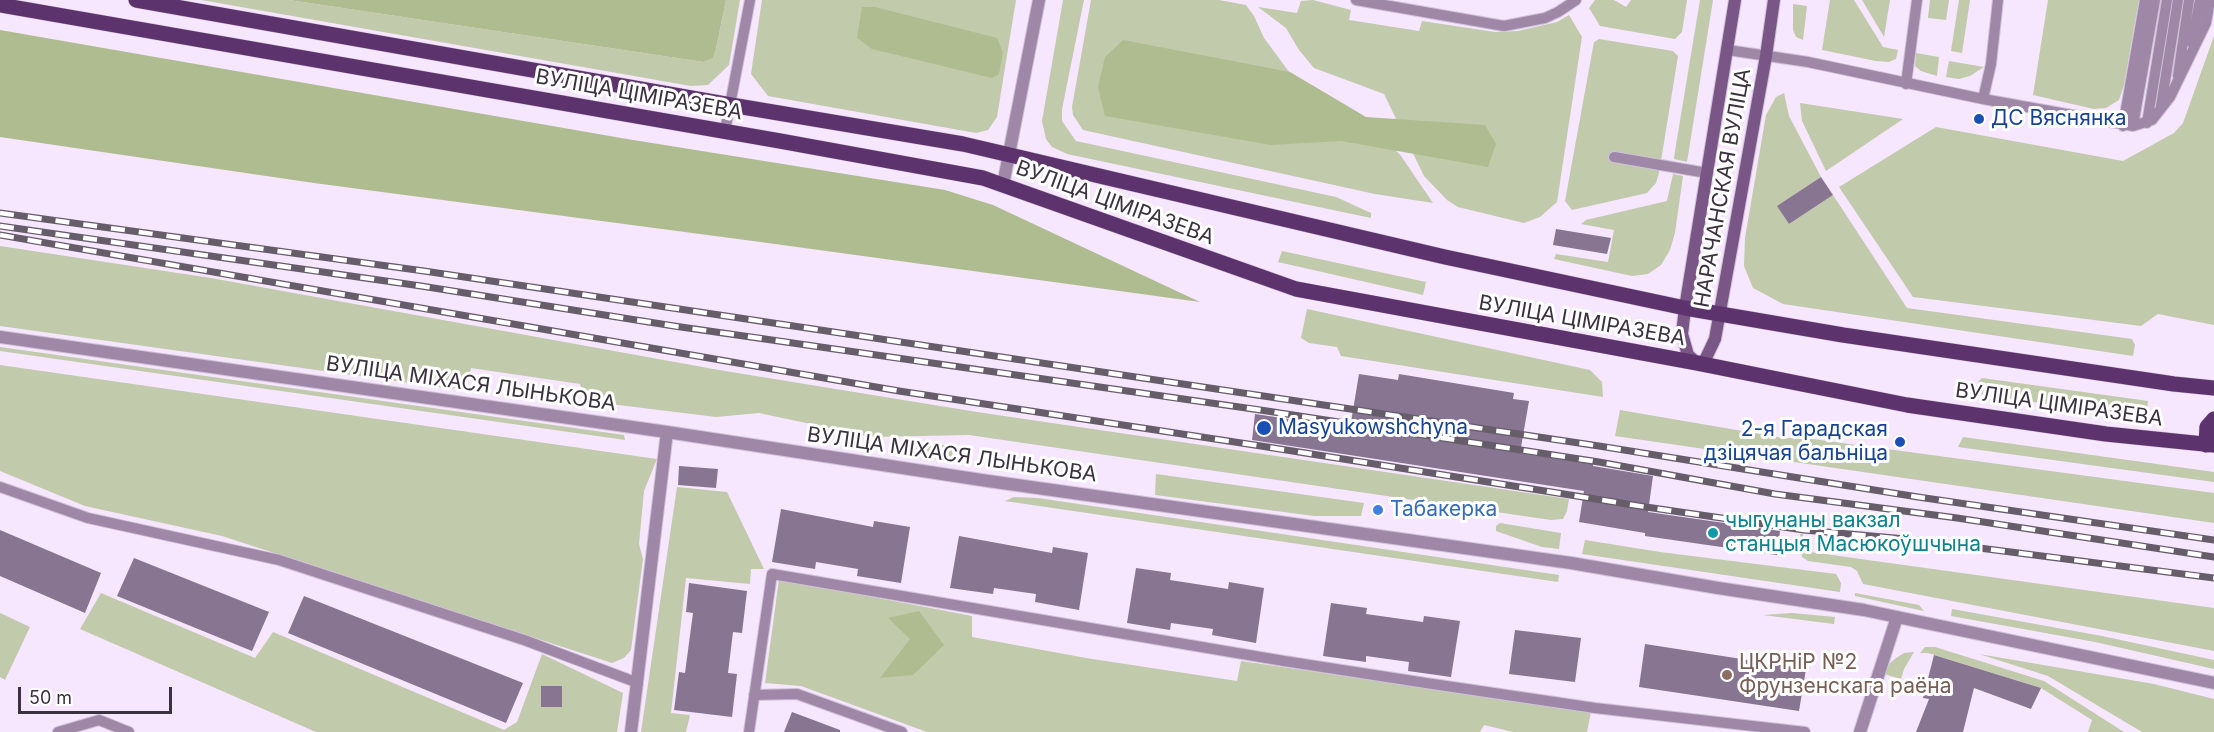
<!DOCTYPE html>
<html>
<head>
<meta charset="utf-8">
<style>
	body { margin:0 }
	#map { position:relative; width:2214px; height:732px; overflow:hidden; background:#f6e6fe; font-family:Inter,sans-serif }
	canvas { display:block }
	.scale { position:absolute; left:18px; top:687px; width:154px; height:27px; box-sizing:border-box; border:3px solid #3a323e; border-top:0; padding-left:8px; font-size:18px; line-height:21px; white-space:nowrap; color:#3a323e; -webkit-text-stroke:4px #fff; paint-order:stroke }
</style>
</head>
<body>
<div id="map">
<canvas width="2214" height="732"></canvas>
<div class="scale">50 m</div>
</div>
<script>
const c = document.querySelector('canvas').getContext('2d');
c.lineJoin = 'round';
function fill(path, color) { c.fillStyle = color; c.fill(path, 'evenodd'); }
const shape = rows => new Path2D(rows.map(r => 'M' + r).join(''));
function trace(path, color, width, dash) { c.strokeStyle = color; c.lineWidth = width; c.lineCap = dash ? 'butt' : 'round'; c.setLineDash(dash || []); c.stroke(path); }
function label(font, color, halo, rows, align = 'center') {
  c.font = font + ' Inter,sans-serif'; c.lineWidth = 6; c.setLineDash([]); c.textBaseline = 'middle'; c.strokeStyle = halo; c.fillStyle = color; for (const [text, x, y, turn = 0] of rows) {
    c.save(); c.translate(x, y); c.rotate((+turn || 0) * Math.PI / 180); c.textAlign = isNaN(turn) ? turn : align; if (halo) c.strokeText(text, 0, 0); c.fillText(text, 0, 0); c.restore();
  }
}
const green = shape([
	[201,0,289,0,704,62,713,58,716,49,726,0,740,0,729,65,708,85,691,86],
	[762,0,1016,0,997,117,988,130,976,133,768,96,751,74],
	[1063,0,1084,0,1062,109,1062,121,1076,141,1336,197,1371,213,1371,218,1067,154,1052,147,1046,139,1042,121],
	[1091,0,1219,0,1246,5,1254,16,1264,38,1295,80,1366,118,1401,156,1433,203,1375,194,1083,130,1073,115,1072,107],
	[1313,0,1351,10,1349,20,1419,31,1422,21,1495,32,1518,31,1557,22,1569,15,1582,37,1557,202,1540,217,1524,223,1458,207,1447,200,1424,176,1384,94,1314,68,1299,50,1286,28,1258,7,1297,13,1301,1],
	[1595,0,1614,0,1626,7,1631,0,1687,0,1682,32,1675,39,1600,26,1589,8],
	[1700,0,1713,0,1687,162,1674,159,1675,151],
	[1830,0,1854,0,1883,47,1898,50,1896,59,1889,62,1876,61,1822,50],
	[1862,0,1890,0,1884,37],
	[1930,0,1949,0,1946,20,1928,18],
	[1959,0,1970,0,1962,53,1951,51],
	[2048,0,2139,0,2124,85,2119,100,2106,108,2094,109,2033,95],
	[1793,4,1807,6,1803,40,1796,37,1793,30],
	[2214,36,2214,325,2158,314,2141,326,1913,297,1839,187,1936,127,2123,161,2174,133,2183,123],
	[1599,39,1673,51,1678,56,1659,173,1656,183,1647,193,1572,210,1565,201,1594,42],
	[1916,53,1939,57,1937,76,1921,71,1915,66],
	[1949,61,1984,67,1970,76,1959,79,1946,77],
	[1784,93,1789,116,1821,177,1778,206,1789,224,1833,195,1907,308,2132,339,2135,345,2133,356,1783,304,1753,288,1744,266,1745,238,1766,115,1776,97],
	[1800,103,1903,119,1826,171,1802,121],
	[1673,174,1683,176,1675,233,1670,250,1661,265,1648,274,1632,276,1554,259,1556,254,1608,262,1614,230,1581,224,1586,220,1667,201],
	[0,246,211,278,719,370,977,412,1569,499,1567,511,1563,519,1551,520,969,435,872,437,759,413,716,417,586,401,580,384,471,368,470,373,453,389,0,326],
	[1282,251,1426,282,1423,295,1278,262],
	[1307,309,1590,370,1602,382,1603,397,1341,356,1337,347,1309,343,1301,338],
	[0,347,624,435,625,440,0,351],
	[0,365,657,459,644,491,639,544,643,559,631,650,624,658,612,663,222,536,85,506,0,471],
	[1982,378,2148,401,2146,419,1981,394,1978,382],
	[1620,410,1783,438,1805,438,2214,493,2214,523,1615,436],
	[1963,437,2214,472,2214,482,1958,447],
	[955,444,951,461,888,450],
	[1156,474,1364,503,1361,516,1314,516,1155,495],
	[677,487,727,492,764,569,751,569,750,584,686,578,671,713,690,715,686,732,641,732],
	[1014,497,1038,498,1559,575,1558,582,1005,501],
	[1500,523,1561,533,1559,549,1542,547,1496,531,1496,526],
	[1800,534,1803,534,1803,551,2214,608,2214,651,1863,584,1857,571,1851,567,1808,561,1802,557],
	[1585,540,1660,552,1836,574,1841,583,1840,592,1582,554],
	[779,579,972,616,972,637,1086,658,1237,681,1241,661,1591,712,1587,732,1513,732,1484,725,1480,732,927,732,801,686,765,683],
	[101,593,255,658,273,632,504,730,517,722,542,654,623,693,617,732,316,732,80,629],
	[1855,593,1919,605,1924,611,1855,596],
	[1952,609,2102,636,2214,660,2214,669,2095,642,1951,616],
	[0,613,30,627,5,680,0,677],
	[1792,613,1835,617,1834,624,1763,615],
	[1925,647,1935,647,2044,681,2124,732,2088,732,2092,720,2041,688,1928,653,1920,653],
	[1914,652,1904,669,1901,679,1884,674,1890,663,1896,658,1904,653],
	[1979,654,2154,684,2214,699,2214,732,2142,732,2048,676]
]);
const forest = shape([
	[289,0,726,0,716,49,713,58,704,62],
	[862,7,875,7,997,38,1003,53,999,74,992,78,872,49,857,38],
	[0,30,627,139,945,190,993,205,1200,302,753,241,314,183,0,137],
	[1123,40,1290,72,1366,117,1485,125,1496,144,1488,167,1341,141,1271,145,1105,116,1098,87,1105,57],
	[919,611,944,645,913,675,880,678,910,639,888,618]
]);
const building = shape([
	[1821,177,1833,195,1789,224,1777,206],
	[1556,229,1611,238,1607,254,1553,245],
	[1359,374,1398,380,1399,374,1514,393,1513,399,1529,401,1520,453,1593,464,1593,466,1653,476,1648,512,1780,531,1777,555,1645,536,1645,533,1579,522,1584,491,1252,440,1255,414,1350,428],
	[679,466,718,469,716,488,678,485],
	[781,509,873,527,874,521,910,527,901,583,857,576,858,569,816,562,815,569,772,562],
	[0,530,101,573,85,613,0,576],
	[959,536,1052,553,1053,547,1088,553,1079,610,1035,602,1036,594,994,588,993,594,950,588],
	[134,558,269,612,252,651,117,596],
	[1136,568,1171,573,1170,580,1228,589,1229,582,1264,588,1256,643,1212,635,1213,629,1171,623,1170,630,1127,623],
	[689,583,747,591,742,633,733,632,728,673,737,674,732,717,674,710,679,672,685,673,693,613,686,612],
	[304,596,523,683,506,723,288,633],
	[1331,603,1367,608,1366,614,1423,622,1424,616,1460,621,1451,677,1408,671,1409,662,1366,656,1366,662,1323,656],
	[1515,630,1581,638,1575,682,1509,674],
	[1645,644,1806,669,1799,711,1639,687],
	[1934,655,2041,688,2031,709,1974,688,1963,732,1916,732,1929,699,1923,698],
	[541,686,562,686,562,707,541,707],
	[792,712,840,730,840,732,784,732]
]);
const service = shape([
	[1356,0,1504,26,1545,18,1558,12,1576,0],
	[2192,43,2200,0],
	[1728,50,1808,62,1983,99,2133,126,2152,120,2170,97,2206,23,2210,0],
	[2178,76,2189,0],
	[1906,84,1917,0],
	[1983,99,1991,64,1998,0],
	[2161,106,2178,0],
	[2147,123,2167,0],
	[2123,126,2145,0],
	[2133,126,2155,0],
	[725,131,750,0],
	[1614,157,1707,173],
	[0,487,88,518,279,560,524,640,638,683],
	[754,695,797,694,902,732],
	[58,732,99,720,129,732],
	[749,732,772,574,1284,661,1426,683,1595,708,1805,732]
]);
const minor = shape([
	[0,337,667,432,988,481,1571,563,1718,588,1864,610,1897,617],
	[631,732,667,432]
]);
const tertiary = shape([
	[1003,185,1039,0],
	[1860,732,1897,617,2214,683]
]);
const secondary = shape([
	[1735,0,1685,308,1682,334,1688,355,1697,363,1705,360,1715,339,1766,56,1774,0]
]);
const primary = shape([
	[136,0,731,105,963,144,1445,257,1685,308,1843,335,2174,384,2214,388],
	[0,5,780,141,983,178,1296,289,1697,363,1907,405,2106,434,2214,445],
	[2206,445,2207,427,2214,419]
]);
const rail = shape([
	[0,213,424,271,1599,446,1918,497,2214,540],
	[0,226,421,286,674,326,1267,411,1599,462,1775,494,1957,518,2214,557],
	[0,235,899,391,1261,446,1646,507,1804,530,1917,540,2214,578]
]);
const markers = [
	[1979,119,6,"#1a4fb4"],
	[1264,428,8,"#1a4fb4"],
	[1900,442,6,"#1a4fb4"],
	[1378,510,6,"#3f7fe0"],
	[1713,533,6,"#0f9aa8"],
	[1727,675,6,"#8d6e63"]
];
const streetNames = [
	["ВУЛІЦА ЦІМІРАЗЕВА",639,95,10],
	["НАРАЧАНСКАЯ ВУЛІЦА",1723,188,-80],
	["ВУЛІЦА ЦІМІРАЗЕВА",1115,203,20],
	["ВУЛІЦА ЦІМІРАЗЕВА",1582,321,10],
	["ВУЛІЦА МІХАСЯ ЛЫНЬКОВА",471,384,8],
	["ВУЛІЦА ЦІМІРАЗЕВА",2059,405,8],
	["ВУЛІЦА МІХАСЯ ЛЫНЬКОВА",952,455,8]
];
const transitNames = [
	["ДС Вяснянка",1991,119],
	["Masyukowshchyna",1278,428],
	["2-я Гарадская",1888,430,"right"],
	["дзіцячая бальніца",1888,454,"right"]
];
const shopNames = [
	["Табакерка",1390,510]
];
const cultureNames = [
	["чыгунаны вакзал",1725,521],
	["станцыя Масюкоўшчына",1725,545]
];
const educationNames = [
	["ЦКРНіР №2",1739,663],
	["Фрунзенскага раёна",1739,687]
];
fill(green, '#c1caab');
fill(forest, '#afbc8f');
fill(building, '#877591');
trace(service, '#d0c2d8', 12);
trace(minor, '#d0c2d8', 14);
trace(tertiary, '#d0c2d8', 14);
trace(secondary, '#d0c2d8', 14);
trace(primary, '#d0c2d8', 16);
trace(service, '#9f87a8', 10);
trace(minor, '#9f87a8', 12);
trace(tertiary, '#9f87a8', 12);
trace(secondary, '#795686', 12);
trace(primary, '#5d336d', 15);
trace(rail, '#665c6a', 7);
trace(rail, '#fff', 4.5, [14]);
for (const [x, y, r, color] of markers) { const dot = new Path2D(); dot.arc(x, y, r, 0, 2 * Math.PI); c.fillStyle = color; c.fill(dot); trace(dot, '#fff', 2); }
label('21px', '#3a323e', '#fff', streetNames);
label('21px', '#164399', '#fff', transitNames, 'left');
label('21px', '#366cbe', '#fff', shopNames, 'left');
label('21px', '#0d838f', '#fff', cultureNames, 'left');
label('21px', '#785e54', '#fff', educationNames, 'left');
</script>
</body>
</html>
